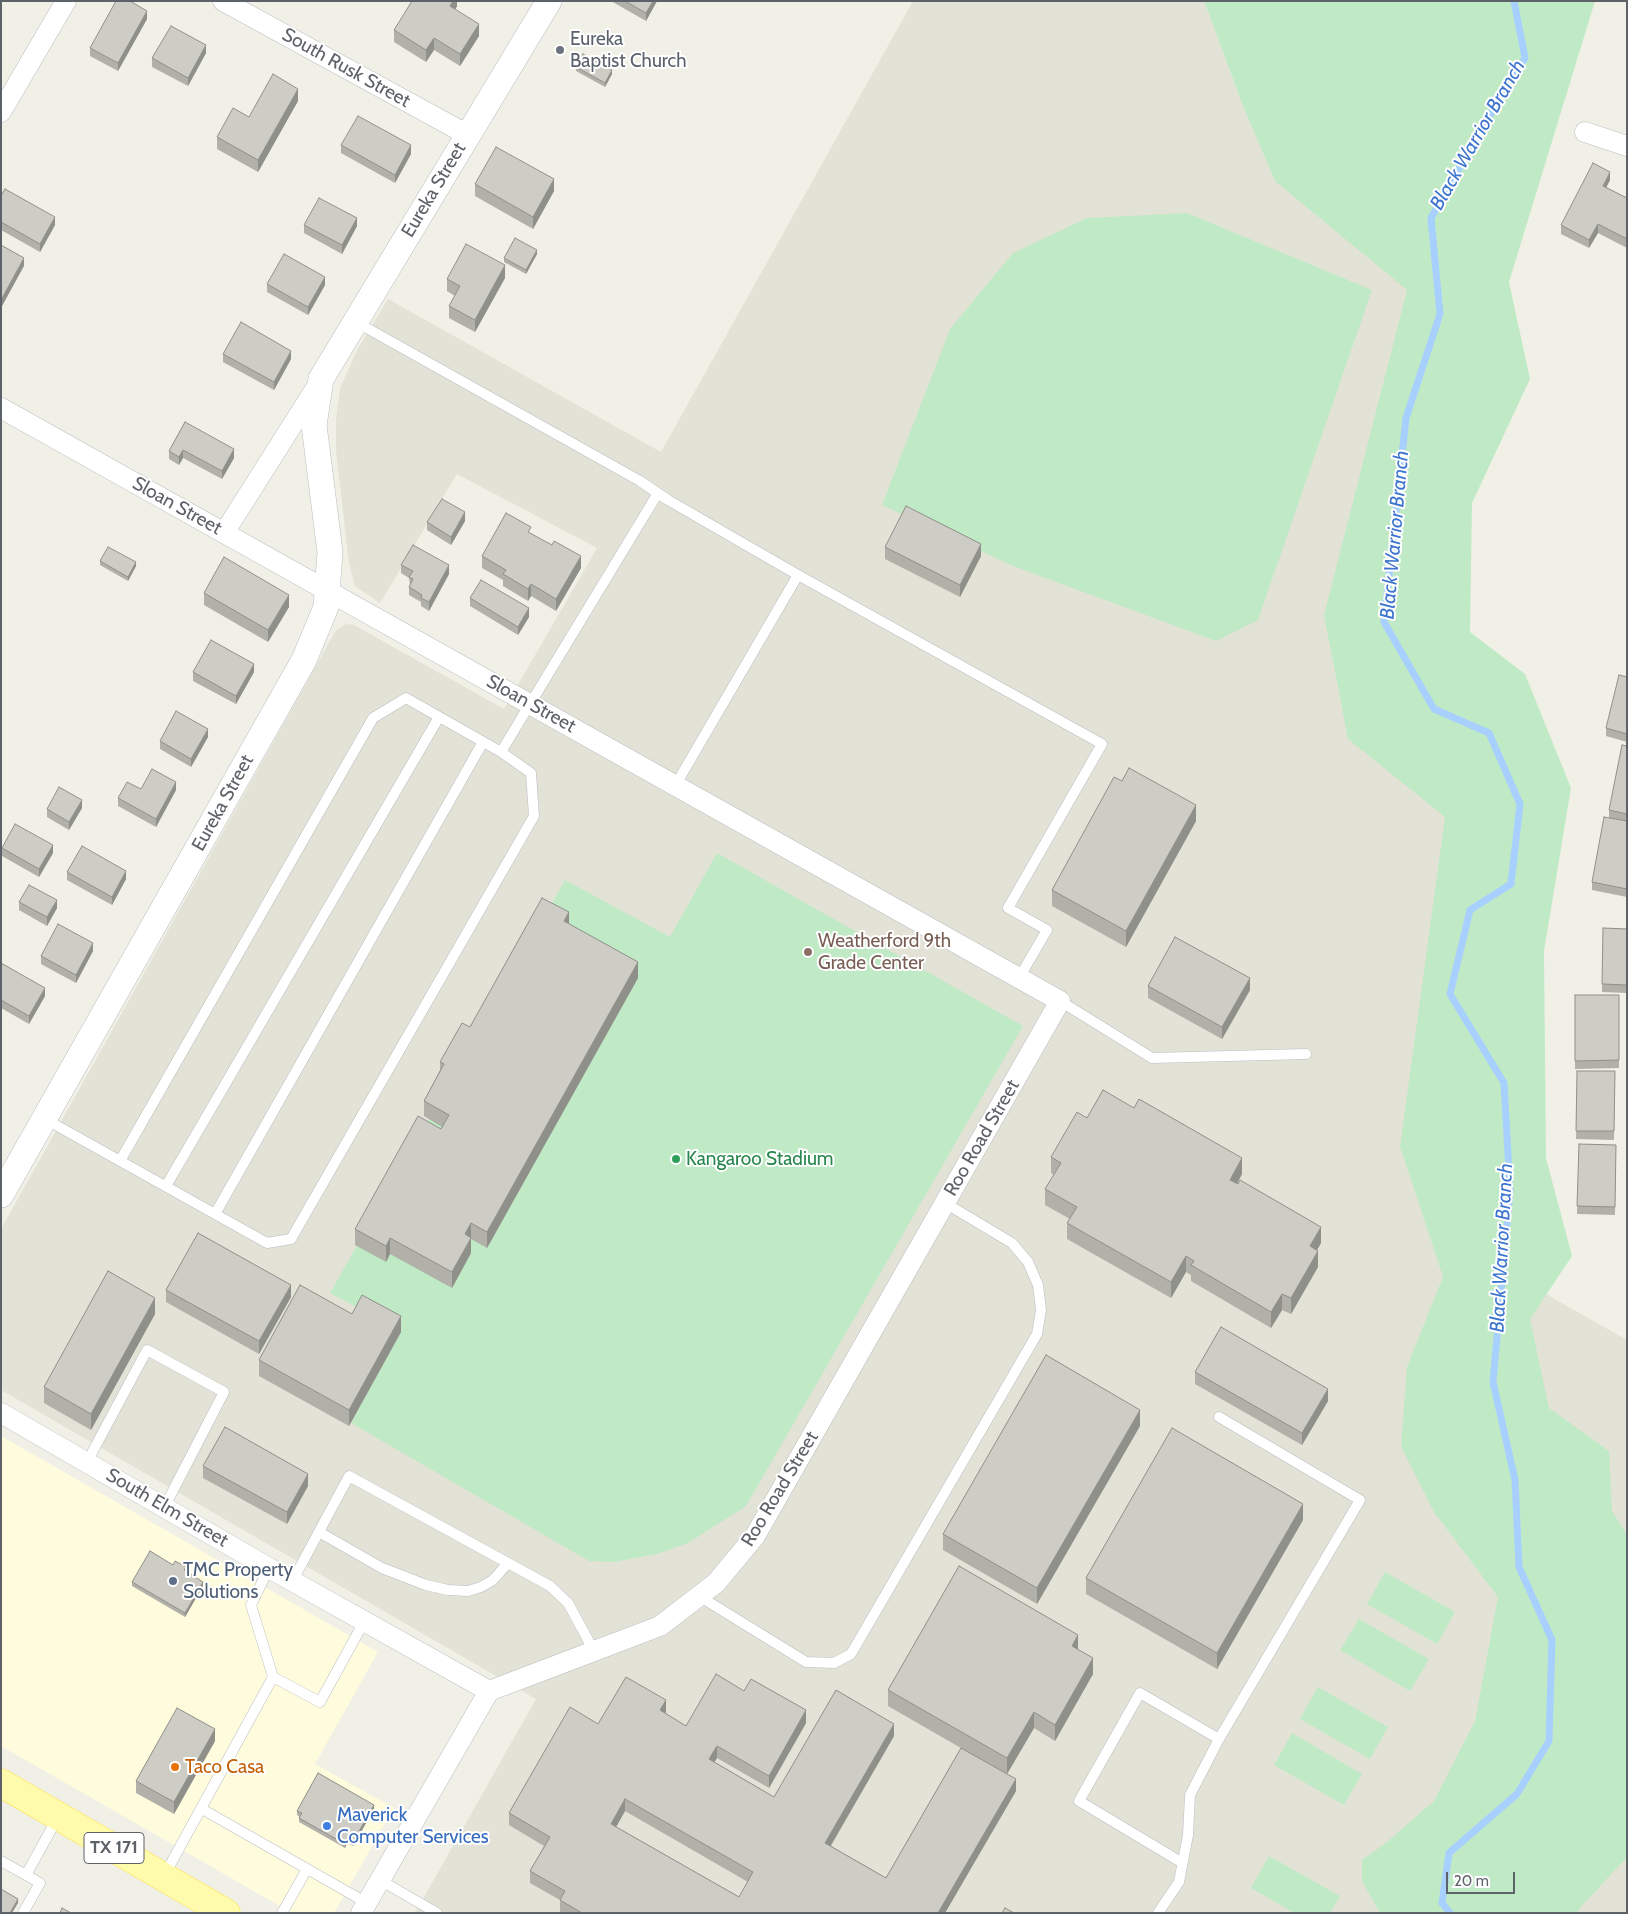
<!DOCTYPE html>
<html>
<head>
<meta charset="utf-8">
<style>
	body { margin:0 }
	#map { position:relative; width:1628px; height:1914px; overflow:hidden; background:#f1f0e6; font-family:Cabin,sans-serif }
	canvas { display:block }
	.frame { position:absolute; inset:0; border:2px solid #5d6168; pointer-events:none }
	.scale { position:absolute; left:1446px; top:1872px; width:69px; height:22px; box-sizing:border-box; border:2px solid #5d6168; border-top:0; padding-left:6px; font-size:15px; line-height:18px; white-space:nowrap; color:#5d6168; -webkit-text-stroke:4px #fff; paint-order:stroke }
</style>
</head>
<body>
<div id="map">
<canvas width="1628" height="1914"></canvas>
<div class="frame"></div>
<div class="scale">20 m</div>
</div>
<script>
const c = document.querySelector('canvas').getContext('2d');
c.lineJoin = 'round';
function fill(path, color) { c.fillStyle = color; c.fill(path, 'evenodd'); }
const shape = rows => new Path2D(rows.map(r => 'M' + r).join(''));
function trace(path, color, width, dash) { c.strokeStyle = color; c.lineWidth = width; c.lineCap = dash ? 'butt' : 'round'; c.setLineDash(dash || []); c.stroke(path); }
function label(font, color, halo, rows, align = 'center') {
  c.font = font + ' Cabin,sans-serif'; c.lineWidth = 4; c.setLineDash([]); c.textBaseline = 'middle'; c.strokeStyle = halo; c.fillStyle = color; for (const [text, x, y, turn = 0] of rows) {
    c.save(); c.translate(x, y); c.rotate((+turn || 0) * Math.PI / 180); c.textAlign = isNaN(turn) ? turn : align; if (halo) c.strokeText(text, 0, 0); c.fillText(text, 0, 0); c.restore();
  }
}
const commercial = shape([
	[1,1436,378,1652,315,1764,394,1808,334,1913,292,1913,1,1746]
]);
const education = shape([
	[913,1,1204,1,1243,106,1407,290,1434,709,1537,1289,1627,1340,1627,1913,415,1913,536,1699,1,1390,1,1229,336,630,346,624,354,625,504,709,597,548,457,474,380,603,355,586,349,563,336,451,336,418,340,389,356,352,388,299,661,452]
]);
const green = shape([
	[1204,1,1595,1,1509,282,1530,379,1472,503,1470,632,1525,674,1571,788,1544,951,1546,1158,1572,1256,1530,1319,1549,1408,1609,1451,1612,1511,1627,1535,1627,1857,1578,1910,1579,1913,1380,1913,1362,1881,1362,1860,1387,1842,1434,1801,1475,1721,1498,1597,1434,1512,1401,1447,1407,1367,1443,1277,1400,1147,1445,817,1348,739,1324,615,1407,290,1275,181,1243,106],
	[1187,213,1372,290,1258,620,1216,641,1013,566,882,505,950,329,1013,253,1087,218],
	[717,853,1023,1026,746,1506,688,1543,657,1554,614,1562,589,1561,351,1423,400,1330,330,1293,565,880,670,937],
	[1385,1572,1455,1612,1437,1644,1367,1604],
	[1359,1619,1429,1659,1410,1691,1340,1650],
	[1318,1687,1388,1727,1370,1759,1300,1719],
	[1292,1733,1362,1774,1344,1805,1274,1765],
	[1269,1856,1340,1896,1330,1913,1294,1913,1251,1888]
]);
const stream = shape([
	[1450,1913,1442,1903,1449,1853,1517,1794,1549,1741,1552,1640,1519,1567,1515,1480,1493,1382,1510,1190,1504,1083,1450,994,1470,910,1511,884,1520,804,1489,733,1434,709,1384,622,1406,418,1440,314,1431,218,1482,128,1525,58,1514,1]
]);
const service = shape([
	[356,322,640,481,668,500,798,575,675,786],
	[798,575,1102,744,1008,908,1047,930,1019,978],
	[1060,1001,1152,1058,1306,1054],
	[45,1119,267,1243,291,1239,534,816,531,773,501,752,658,493],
	[120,1161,373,718,406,698,501,752],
	[166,1186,439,717],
	[215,1214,483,742],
	[87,1462,147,1350,224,1392,165,1506],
	[319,1532,382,1568,426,1585,448,1590,468,1591,481,1587,493,1580,508,1563],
	[293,1580,349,1476,550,1586,568,1603,594,1651],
	[699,1596,806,1662,834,1663,851,1654,1037,1334,1041,1310,1038,1285,1028,1262,1012,1243,945,1203],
	[273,1677,320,1702,365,1620],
	[202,1809,367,1903],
	[1,1861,26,1875,58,1817],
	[1181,1862,1079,1801,1140,1693,1219,1739],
	[164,1876,273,1677,251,1605,269,1568],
	[380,1880,437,1913],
	[23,1913,40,1883,26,1875],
	[282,1913,307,1869],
	[1158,1913,1179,1882,1188,1835,1190,1795,1219,1739,1360,1500,1219,1417]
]);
const minor = shape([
	[223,1,468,135],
	[1,112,66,1],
	[1585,132,1627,146],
	[1,408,1060,1001,755,1536,716,1583,660,1626,489,1691,361,1913],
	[224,533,319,383],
	[1,1413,269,1568,489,1691]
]);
const tertiary = shape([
	[1,1195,304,660,326,607,330,552,314,425,321,379,549,1]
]);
const primary = shape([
	[1,1783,226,1913]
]);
const wall = shape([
	[457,1,457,6,455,10,479,36,460,66,434,50,426,62,394,42,394,30],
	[611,1,657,1,646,21],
	[147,19,118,71,90,56,90,48],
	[206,53,188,86,152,67,152,58],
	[576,67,612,74,605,87,576,71],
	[298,101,258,172,217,149,217,137,249,117],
	[341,145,411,154,395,183,341,153],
	[1610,180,1606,187,1627,198,1627,248,1598,233,1589,248,1561,234,1561,225],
	[475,184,554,191,533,229,475,196],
	[1,196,55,225,40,252,1,230],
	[304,225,357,226,342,254,304,233],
	[537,254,526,274,504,262,504,258],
	[505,278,475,332,449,318,449,306,455,296,447,291,447,279],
	[267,284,325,285,308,315,267,292],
	[223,354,291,359,274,390,223,362],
	[185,422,234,458,222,479,183,458,179,465,169,459,169,451],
	[465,521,451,545,427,530,427,522],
	[531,533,581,568,556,611,531,596,528,601,503,586,503,580,482,568,482,556],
	[885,547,981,556,960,597,885,559],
	[100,561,136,566,128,581,100,565],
	[401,565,449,574,429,611,421,606,421,602,409,595,409,587,410,585,409,578,401,573],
	[204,593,289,607,268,642,204,605],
	[470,598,529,617,518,635,470,606],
	[193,672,254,672,236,704,193,681],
	[1627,677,1627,742,1606,736,1606,728],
	[208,737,191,767,160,749,160,741],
	[1627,746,1627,897,1592,890,1592,882,1609,817,1609,810],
	[1122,781,1196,821,1126,947,1052,906,1052,890],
	[141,789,176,790,156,827,118,806,118,798],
	[82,808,69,830,47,817,47,809],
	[2,848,53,853,39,877,2,856],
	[67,872,126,879,112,905,67,880],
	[19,902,57,908,47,926,19,910],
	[569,923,638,978,487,1248,471,1239,471,1253,452,1288,390,1254,386,1262,355,1245,355,1229,442,1127,424,1116,424,1101,440,1070,440,1062,470,1027],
	[1603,928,1627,929,1627,993,1602,992],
	[93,951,76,983,41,964,41,956],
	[1,963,45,996,29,1024,1,1008],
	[1148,986,1250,990,1222,1039,1148,998],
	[1575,995,1619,995,1619,1068,1575,1069],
	[1577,1071,1615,1071,1614,1140,1576,1139],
	[1087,1118,1242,1174,1237,1184,1321,1243,1317,1250,1318,1267,1291,1314,1282,1310,1271,1328,1191,1281,1191,1275,1186,1272,1171,1298,1067,1239,1067,1223,1070,1219,1045,1205,1045,1189,1054,1175,1051,1173,1051,1157],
	[1579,1144,1616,1145,1615,1215,1577,1214],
	[166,1290,291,1297,259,1354,166,1302],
	[155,1314,91,1430,44,1403,44,1387],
	[352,1314,401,1332,349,1426,259,1376,259,1360],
	[1195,1372,1328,1401,1302,1445,1195,1384],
	[1140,1426,1037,1604,943,1550,943,1534],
	[203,1466,308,1486,287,1524,203,1478],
	[1303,1520,1217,1669,1086,1594,1086,1578],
	[186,1571,203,1586,185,1617,132,1586,132,1582],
	[1078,1650,1093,1674,1055,1741,1034,1728,1007,1774,1016,1791,945,1913,561,1913,560,1912,560,1900,530,1883,530,1871,544,1846,509,1825,509,1813,598,1724,666,1712,665,1713,686,1726,744,1691,806,1723,769,1788,717,1758,714,1762,774,1797,894,1736,831,1846,886,1878,961,1748,888,1706,888,1690],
	[625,1811,748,1882,739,1897,616,1827],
	[215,1741,174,1814,136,1793,136,1781],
	[374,1809,353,1846,347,1843,345,1848,299,1822,299,1818,300,1817,297,1815,297,1811]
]);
const shadedWall = shape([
	[453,1,457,1,457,6,450,18,450,6],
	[653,1,657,1,646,21,646,13],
	[147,11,147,19,118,71,118,63],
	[479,24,479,36,460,66,460,54],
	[434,38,434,50,426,62,426,50],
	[206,45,206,53,188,86,188,78],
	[612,70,612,74,605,87,605,83],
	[298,89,298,101,258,172,258,160],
	[411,145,411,154,395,183,395,175],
	[1610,172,1610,180,1603,194,1603,186],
	[554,179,554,191,533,229,533,217],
	[55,217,55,225,40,252,40,244],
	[357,218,357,226,342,254,342,245],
	[1598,224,1598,233,1589,248,1589,240],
	[537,250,537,254,526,274,526,270],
	[24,258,24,266,1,308,1,300],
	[505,265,505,278,475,332,475,320],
	[325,277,325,285,308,315,308,307],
	[291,351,291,359,274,390,274,382],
	[234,449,234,458,222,479,222,471],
	[183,450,183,458,179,465,179,457],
	[465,512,465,521,451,545,451,537],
	[981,544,981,556,960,597,960,585],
	[581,556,581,568,556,611,556,599],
	[136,562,136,566,128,581,128,577],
	[449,565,449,574,429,611,429,602],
	[531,584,531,596,528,601,528,589],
	[289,595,289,607,268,642,268,630],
	[529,608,529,617,518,635,518,627],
	[254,664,254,672,236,704,236,696],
	[208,729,208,737,191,767,191,759],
	[176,782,176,790,156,827,156,819],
	[82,800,82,808,69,830,69,822],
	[1196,805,1196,821,1126,947,1126,931],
	[53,845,53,853,39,877,39,869],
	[126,871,126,879,112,905,112,897],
	[57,900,57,908,47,926,47,917],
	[569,912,569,928,564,921],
	[93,943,93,951,76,983,76,975],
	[638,962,638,978,487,1248,487,1232],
	[1250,978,1250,990,1222,1039,1222,1027],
	[45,988,45,996,29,1024,29,1016],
	[1242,1158,1242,1174,1230,1196,1230,1180],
	[471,1223,471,1253,452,1288,452,1272,465,1234],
	[1321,1227,1321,1243,1310,1262,1310,1246],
	[390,1238,390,1254,386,1262,386,1246],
	[1318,1251,1318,1267,1291,1314,1291,1298],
	[1186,1256,1186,1272,1171,1298,1171,1282],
	[291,1285,291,1297,259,1354,259,1341],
	[1282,1294,1282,1310,1271,1328,1271,1312],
	[155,1298,155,1314,91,1430,91,1414],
	[401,1316,401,1332,349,1426,349,1410],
	[1328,1389,1328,1401,1302,1445,1302,1433],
	[1140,1410,1140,1426,1037,1604,1037,1588],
	[308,1474,308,1486,287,1524,287,1512],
	[1303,1504,1303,1520,1217,1669,1217,1653],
	[203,1582,203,1586,185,1617,185,1613],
	[1078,1635,1078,1651,1072,1646],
	[1093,1658,1093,1674,1055,1741,1055,1725],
	[666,1700,666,1712,660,1722,660,1710],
	[806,1710,806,1723,769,1788,769,1776],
	[1034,1712,1034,1728,1007,1774,1007,1758],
	[894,1724,894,1736,825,1855,825,1843],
	[215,1729,215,1741,174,1814,174,1802],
	[717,1746,717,1758,709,1771,709,1759],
	[1016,1779,1016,1791,945,1913,938,1913],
	[625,1799,625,1811,611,1836,611,1824],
	[374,1805,374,1809,353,1846,353,1842],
	[347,1839,347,1843,345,1848,345,1844],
	[18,1899,18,1903,12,1913,10,1913]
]);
const building = shape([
	[116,1,130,1,147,11,118,63,90,48,116,1],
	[412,1,453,1,450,6,479,24,460,54,434,38,426,50,394,30,412,1],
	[625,1,653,1,646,13,625,1],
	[171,26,206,45,188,78,152,58,171,26],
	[583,54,612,70,605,83,576,67,583,54],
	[273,74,298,89,258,160,217,137,233,108,249,117,273,74],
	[358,116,411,145,395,175,341,145,358,116],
	[496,147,554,179,533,217,475,184,496,147],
	[1593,163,1610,172,1603,186,1627,198,1627,239,1598,224,1589,240,1561,225,1593,163],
	[5,189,55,217,40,244,1,222,1,196,5,189],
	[319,198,357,218,342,245,304,225,319,198],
	[515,238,537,250,526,270,504,258,515,238],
	[466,244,505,265,475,320,449,306,460,286,447,279,466,244],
	[1,245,24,258,1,300,1,245],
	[284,254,325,277,308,307,267,284,284,254],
	[241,322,291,351,274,382,223,354,241,322],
	[185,422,234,449,222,471,183,450,179,457,169,451,185,422],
	[442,499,465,512,451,537,427,522,442,499],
	[906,506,981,544,960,585,885,547,906,506],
	[506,513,531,527,528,532,552,545,554,541,581,556,556,599,531,584,528,589,503,574,506,570,482,556,506,513],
	[413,545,449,565,429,602,421,598,422,595,409,587,413,579,409,577,413,571,401,565,413,545],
	[108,547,136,562,128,577,100,561,108,547],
	[224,557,289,595,268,630,204,593,224,557],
	[481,580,529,608,518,627,470,598,481,580],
	[211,640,254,664,236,696,193,672,211,640],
	[1619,675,1627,677,1627,734,1606,728,1619,675],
	[176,711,208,729,191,759,160,741,176,711],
	[1622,745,1627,746,1627,814,1609,810,1622,745],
	[1129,768,1196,805,1126,931,1052,890,1114,777,1122,781,1129,768],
	[152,769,176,782,156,819,118,798,127,782,141,789,152,769],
	[59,787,82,800,69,822,47,809,59,787],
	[1604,817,1627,821,1627,889,1592,882,1604,817],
	[15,824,53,845,39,869,2,848,15,824],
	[82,846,126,871,112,897,67,872,82,846],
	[29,885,57,900,47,917,19,902,29,885],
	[542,898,569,912,564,921,638,962,487,1232,471,1223,465,1234,471,1238,452,1272,390,1238,386,1246,355,1229,418,1116,441,1129,449,1115,424,1101,444,1064,440,1062,462,1023,470,1027,542,898],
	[58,924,93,943,76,975,41,956,58,924],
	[1603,928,1627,929,1627,985,1602,984,1603,928],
	[1175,937,1250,978,1222,1027,1148,986,1175,937],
	[1,963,45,988,29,1016,1,1000,1,963],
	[1575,995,1619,995,1619,1060,1575,1061,1575,995],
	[1577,1071,1615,1071,1614,1131,1576,1131,1577,1071],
	[1103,1090,1134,1108,1139,1099,1242,1158,1230,1180,1238,1184,1240,1180,1321,1227,1310,1246,1318,1251,1291,1298,1282,1294,1271,1312,1191,1265,1194,1261,1186,1256,1171,1282,1067,1223,1077,1207,1045,1189,1061,1163,1051,1157,1077,1112,1087,1118,1103,1090],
	[1579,1144,1616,1145,1615,1207,1577,1206,1579,1144],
	[198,1233,291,1285,259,1341,166,1290,198,1233],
	[108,1271,155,1298,91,1414,44,1387,108,1271],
	[300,1285,352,1314,362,1295,401,1316,349,1410,259,1360,300,1285],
	[1221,1327,1328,1389,1302,1433,1195,1372,1221,1327],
	[1046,1355,1140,1410,1037,1588,943,1534,1046,1355],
	[225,1427,308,1474,287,1512,203,1466,225,1427],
	[1172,1428,1303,1504,1217,1653,1086,1578,1172,1428],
	[150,1551,173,1565,175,1561,186,1567,184,1570,203,1582,185,1613,132,1582,150,1551],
	[959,1566,1078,1635,1072,1646,1093,1658,1055,1725,1034,1712,1007,1758,888,1690,959,1566],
	[716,1674,744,1691,751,1679,806,1710,769,1776,717,1746,709,1759,774,1797,836,1690,894,1724,825,1843,886,1878,961,1748,1016,1779,938,1913,582,1913,560,1900,565,1891,530,1871,550,1837,509,1813,570,1707,598,1724,626,1677,666,1700,660,1710,686,1726,716,1674],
	[625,1799,753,1872,739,1897,611,1824,625,1799],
	[177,1708,215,1729,174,1802,136,1781,177,1708],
	[318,1773,374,1805,353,1842,347,1839,345,1844,299,1818,302,1813,297,1811,318,1773],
	[1,1889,18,1899,10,1913,1,1913,1,1889],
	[62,1908,71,1913,60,1913,62,1908],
	[1005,1908,1014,1913,1002,1913,1005,1908]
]);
const markers = [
	[560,50,5,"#6b7280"],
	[808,952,5,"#8d6e63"],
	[676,1159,5,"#2e9e5b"],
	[173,1581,5,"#5c6f8a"],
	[175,1767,5,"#e8710a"],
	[327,1826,5,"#3f7fe0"]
];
const shields = [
	[114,1848,60]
];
const shieldNames = [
	["TX 171",114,1848]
];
const worshipNames = [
	["Eureka",570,39],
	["Baptist Church",570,61]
];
const streetNames = [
	["South Rusk Street",346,68,29],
	["Eureka Street",434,190,-59],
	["Sloan Street",177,506,29],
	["Sloan Street",531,704,29],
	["Eureka Street",223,803,-61],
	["Roo Road Street",982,1138,-60],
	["Roo Road Street",780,1489,-59],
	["South Elm Street",167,1508,30]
];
const educationNames = [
	["Weatherford 9th",818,941],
	["Grade Center",818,963]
];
const leisureNames = [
	["Kangaroo Stadium",686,1159]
];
const serviceNames = [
	["TMC Property",183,1570],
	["Solutions",183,1592]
];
const foodNames = [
	["Taco Casa",185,1767]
];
const shopNames = [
	["Maverick",337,1815],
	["Computer Services",337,1837]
];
const waterNames = [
	["Black Warrior Branch",1478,135,-60],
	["Black Warrior Branch",1395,535,-85],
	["Black Warrior Branch",1502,1248,-87]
];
fill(commercial, '#fffbdd');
fill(education, '#e3e2d6');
fill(green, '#c0eac5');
trace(stream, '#a8d0ff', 7);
trace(service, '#babdc2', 11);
trace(minor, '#babdc2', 21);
trace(tertiary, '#babdc2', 26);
trace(primary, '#ffe151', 29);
trace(service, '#fff', 10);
trace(minor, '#fff', 20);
trace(tertiary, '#fff', 25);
trace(primary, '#fffbad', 28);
fill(wall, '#b1b0a9');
fill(shadedWall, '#90908a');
fill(building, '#cecdc5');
trace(building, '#90908a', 1);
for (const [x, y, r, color] of markers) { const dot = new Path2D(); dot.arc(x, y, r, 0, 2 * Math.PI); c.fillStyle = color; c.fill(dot); trace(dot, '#fff', 2); }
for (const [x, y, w] of shields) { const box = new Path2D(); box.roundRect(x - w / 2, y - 15.5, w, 31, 4); c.fillStyle = '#fff'; c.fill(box); trace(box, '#5d6168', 1); }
label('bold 18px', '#5d6168', null, shieldNames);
label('19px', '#5b616d', '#fff', worshipNames, 'left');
label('19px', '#5d6168', '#fff', streetNames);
label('19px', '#785e54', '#fff', educationNames, 'left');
label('19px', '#27864d', '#fff', leisureNames, 'left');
label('19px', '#4e5e75', '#fff', serviceNames, 'left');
label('19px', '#c56008', '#fff', foodNames, 'left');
label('19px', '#366cbe', '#fff', shopNames, 'left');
label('italic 20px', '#3d75cf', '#fff', waterNames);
</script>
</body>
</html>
